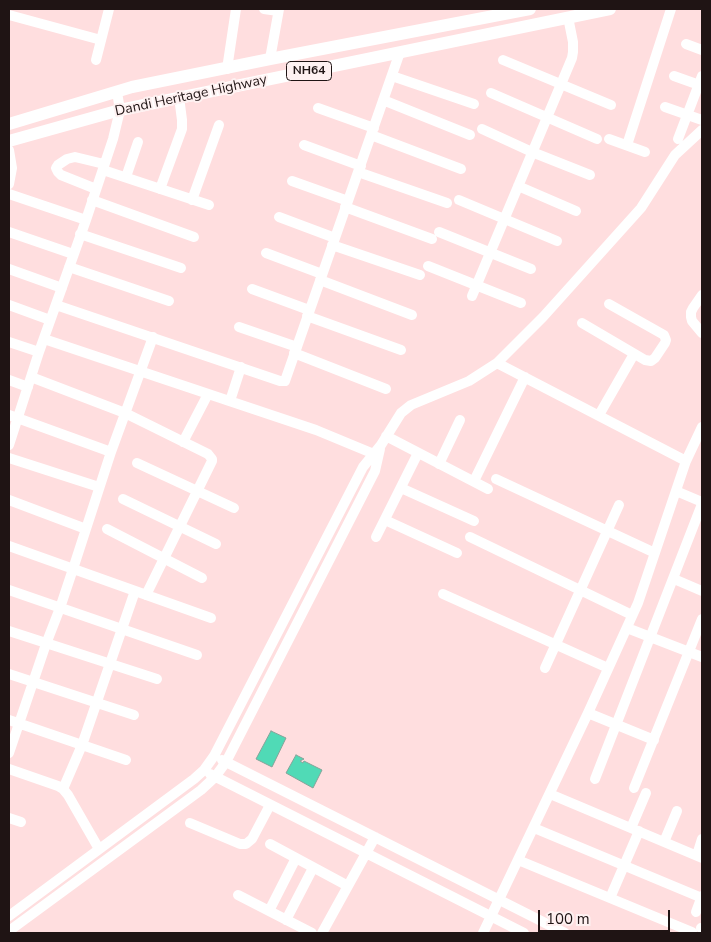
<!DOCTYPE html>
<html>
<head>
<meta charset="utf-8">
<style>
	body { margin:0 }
	#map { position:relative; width:711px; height:942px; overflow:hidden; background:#ffdedf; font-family:"Nunito Sans",sans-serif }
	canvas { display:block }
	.frame { position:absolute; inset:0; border:10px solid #1f1414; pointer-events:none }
	.scale { position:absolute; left:538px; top:910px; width:132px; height:22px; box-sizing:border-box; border:2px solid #1f1414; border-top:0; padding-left:6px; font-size:15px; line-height:18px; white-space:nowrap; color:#1f1414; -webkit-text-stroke:4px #fef1f1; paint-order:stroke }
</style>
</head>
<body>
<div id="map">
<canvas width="711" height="942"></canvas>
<div class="frame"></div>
<div class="scale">100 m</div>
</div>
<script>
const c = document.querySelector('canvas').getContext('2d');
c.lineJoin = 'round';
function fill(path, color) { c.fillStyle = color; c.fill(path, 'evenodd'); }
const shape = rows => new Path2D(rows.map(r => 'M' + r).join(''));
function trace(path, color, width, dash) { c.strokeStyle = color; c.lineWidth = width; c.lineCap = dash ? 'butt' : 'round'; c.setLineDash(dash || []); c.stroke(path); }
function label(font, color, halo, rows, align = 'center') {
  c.font = font + ' "Nunito Sans",sans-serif'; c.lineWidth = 4; c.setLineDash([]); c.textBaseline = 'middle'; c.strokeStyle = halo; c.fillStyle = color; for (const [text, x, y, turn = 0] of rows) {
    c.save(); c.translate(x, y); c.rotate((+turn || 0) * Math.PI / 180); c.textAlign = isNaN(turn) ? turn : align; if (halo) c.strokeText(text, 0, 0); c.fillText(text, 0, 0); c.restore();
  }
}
const building = shape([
	[271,731,286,738,272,767,256,759,271,731],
	[296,755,304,759,300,761,303,763,304,761,322,770,313,788,286,773,296,755]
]);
const minor = shape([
	[264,9,278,11],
	[9,15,101,40],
	[686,44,702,50],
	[270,59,279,9],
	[96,60,109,9],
	[503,60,611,105],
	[227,69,236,9],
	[392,76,474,104],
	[674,76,702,86],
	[491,93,597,139],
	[383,100,470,135],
	[665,107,702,120],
	[318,108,374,128],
	[482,129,532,152,590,175],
	[371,135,461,169],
	[609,139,645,152],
	[678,139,702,76],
	[304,145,361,166],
	[627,145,671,9],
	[9,150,12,168,9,184],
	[103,170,209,205],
	[358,172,447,203],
	[126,177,138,142],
	[292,181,348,201],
	[518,186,576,211],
	[96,189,61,175,58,172,56,168,58,165,67,159,75,157,104,164],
	[160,189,182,129,182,120,179,97],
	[9,194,86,220],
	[92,200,194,237],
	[192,200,219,125],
	[459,200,557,241],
	[345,207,432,239],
	[279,217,335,238],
	[9,232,73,254],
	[439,232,531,269],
	[80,234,181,268],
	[332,245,420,275],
	[266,253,322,274],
	[428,266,521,303],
	[69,267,169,301],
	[9,269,62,288],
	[320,280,412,315],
	[252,289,309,310],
	[702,295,693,308,691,312,691,317,692,321,702,333],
	[472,296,572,58,573,52,573,42,568,17],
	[9,305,50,320],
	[56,305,280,381,285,381,400,52],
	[307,316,401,350],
	[582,323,645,360,651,361,655,358,665,343,666,340,664,335,609,304],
	[239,327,297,347],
	[44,339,316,430,374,454],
	[9,342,39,352],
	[294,353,386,389],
	[497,363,686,461],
	[31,377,125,413,208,454,212,459,212,461,146,595],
	[9,380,28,387],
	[230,401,241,367],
	[9,415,111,452],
	[599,415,634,354],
	[386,436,488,489],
	[183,442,208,394],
	[9,445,39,352,86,220,113,139,120,110,117,92],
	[9,458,99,487],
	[137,463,234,508],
	[439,464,460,420],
	[496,479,655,553],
	[474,481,525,377],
	[401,488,474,521],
	[676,491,702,502],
	[123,499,216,544],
	[9,500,86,529],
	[385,520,457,553],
	[107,529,202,578],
	[376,537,418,453],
	[470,537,632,615],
	[9,546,211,618],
	[674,579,702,591],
	[9,590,197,655],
	[443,594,608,668],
	[627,628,702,657],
	[9,631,157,679],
	[545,668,619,505],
	[9,674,134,715],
	[588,713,654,740],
	[9,720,126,760],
	[9,753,46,644,60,608,73,569,111,452,153,337],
	[222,760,565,933],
	[9,769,58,786,63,789,68,795,99,849],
	[210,774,524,933],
	[595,779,702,504],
	[634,788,702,619],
	[63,789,82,745,135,591],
	[550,794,702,858],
	[9,818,21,822],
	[190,823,240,844,246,844,252,839,270,805],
	[534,828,702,898],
	[631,828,646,793],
	[664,842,677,811],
	[270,844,348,886],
	[697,855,702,839],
	[518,860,692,932],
	[238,895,312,933],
	[610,898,639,831],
	[269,911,296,858],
	[696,912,702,896],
	[9,916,194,779,204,770,214,756,363,467,381,445,401,413,411,405,469,381,497,363,543,317,641,208,675,155,702,130],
	[286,920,313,868],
	[701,928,702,929],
	[9,931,201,790,215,777,226,762,375,471,380,449],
	[322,933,375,837],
	[483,933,588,713,638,603,686,461,702,427]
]);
const major = shape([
	[9,124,132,87,270,59,530,9],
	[9,141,120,110,610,9]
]);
const shields = [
	[309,71,45]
];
const shieldNames = [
	["NH64",309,71]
];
const streetNames = [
	["Dandi Heritage Highway",191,96,-12]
];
fill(building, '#50dab6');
trace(building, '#85a399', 1);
trace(minor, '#fff', 10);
trace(major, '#fff', 12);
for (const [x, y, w] of shields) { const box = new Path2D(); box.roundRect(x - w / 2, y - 9.5, w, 19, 4); c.fillStyle = '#fef1f1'; c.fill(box); trace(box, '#1f1414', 1); }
label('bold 12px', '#1f1414', null, shieldNames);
label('14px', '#1f1414', '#fef1f1', streetNames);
</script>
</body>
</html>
